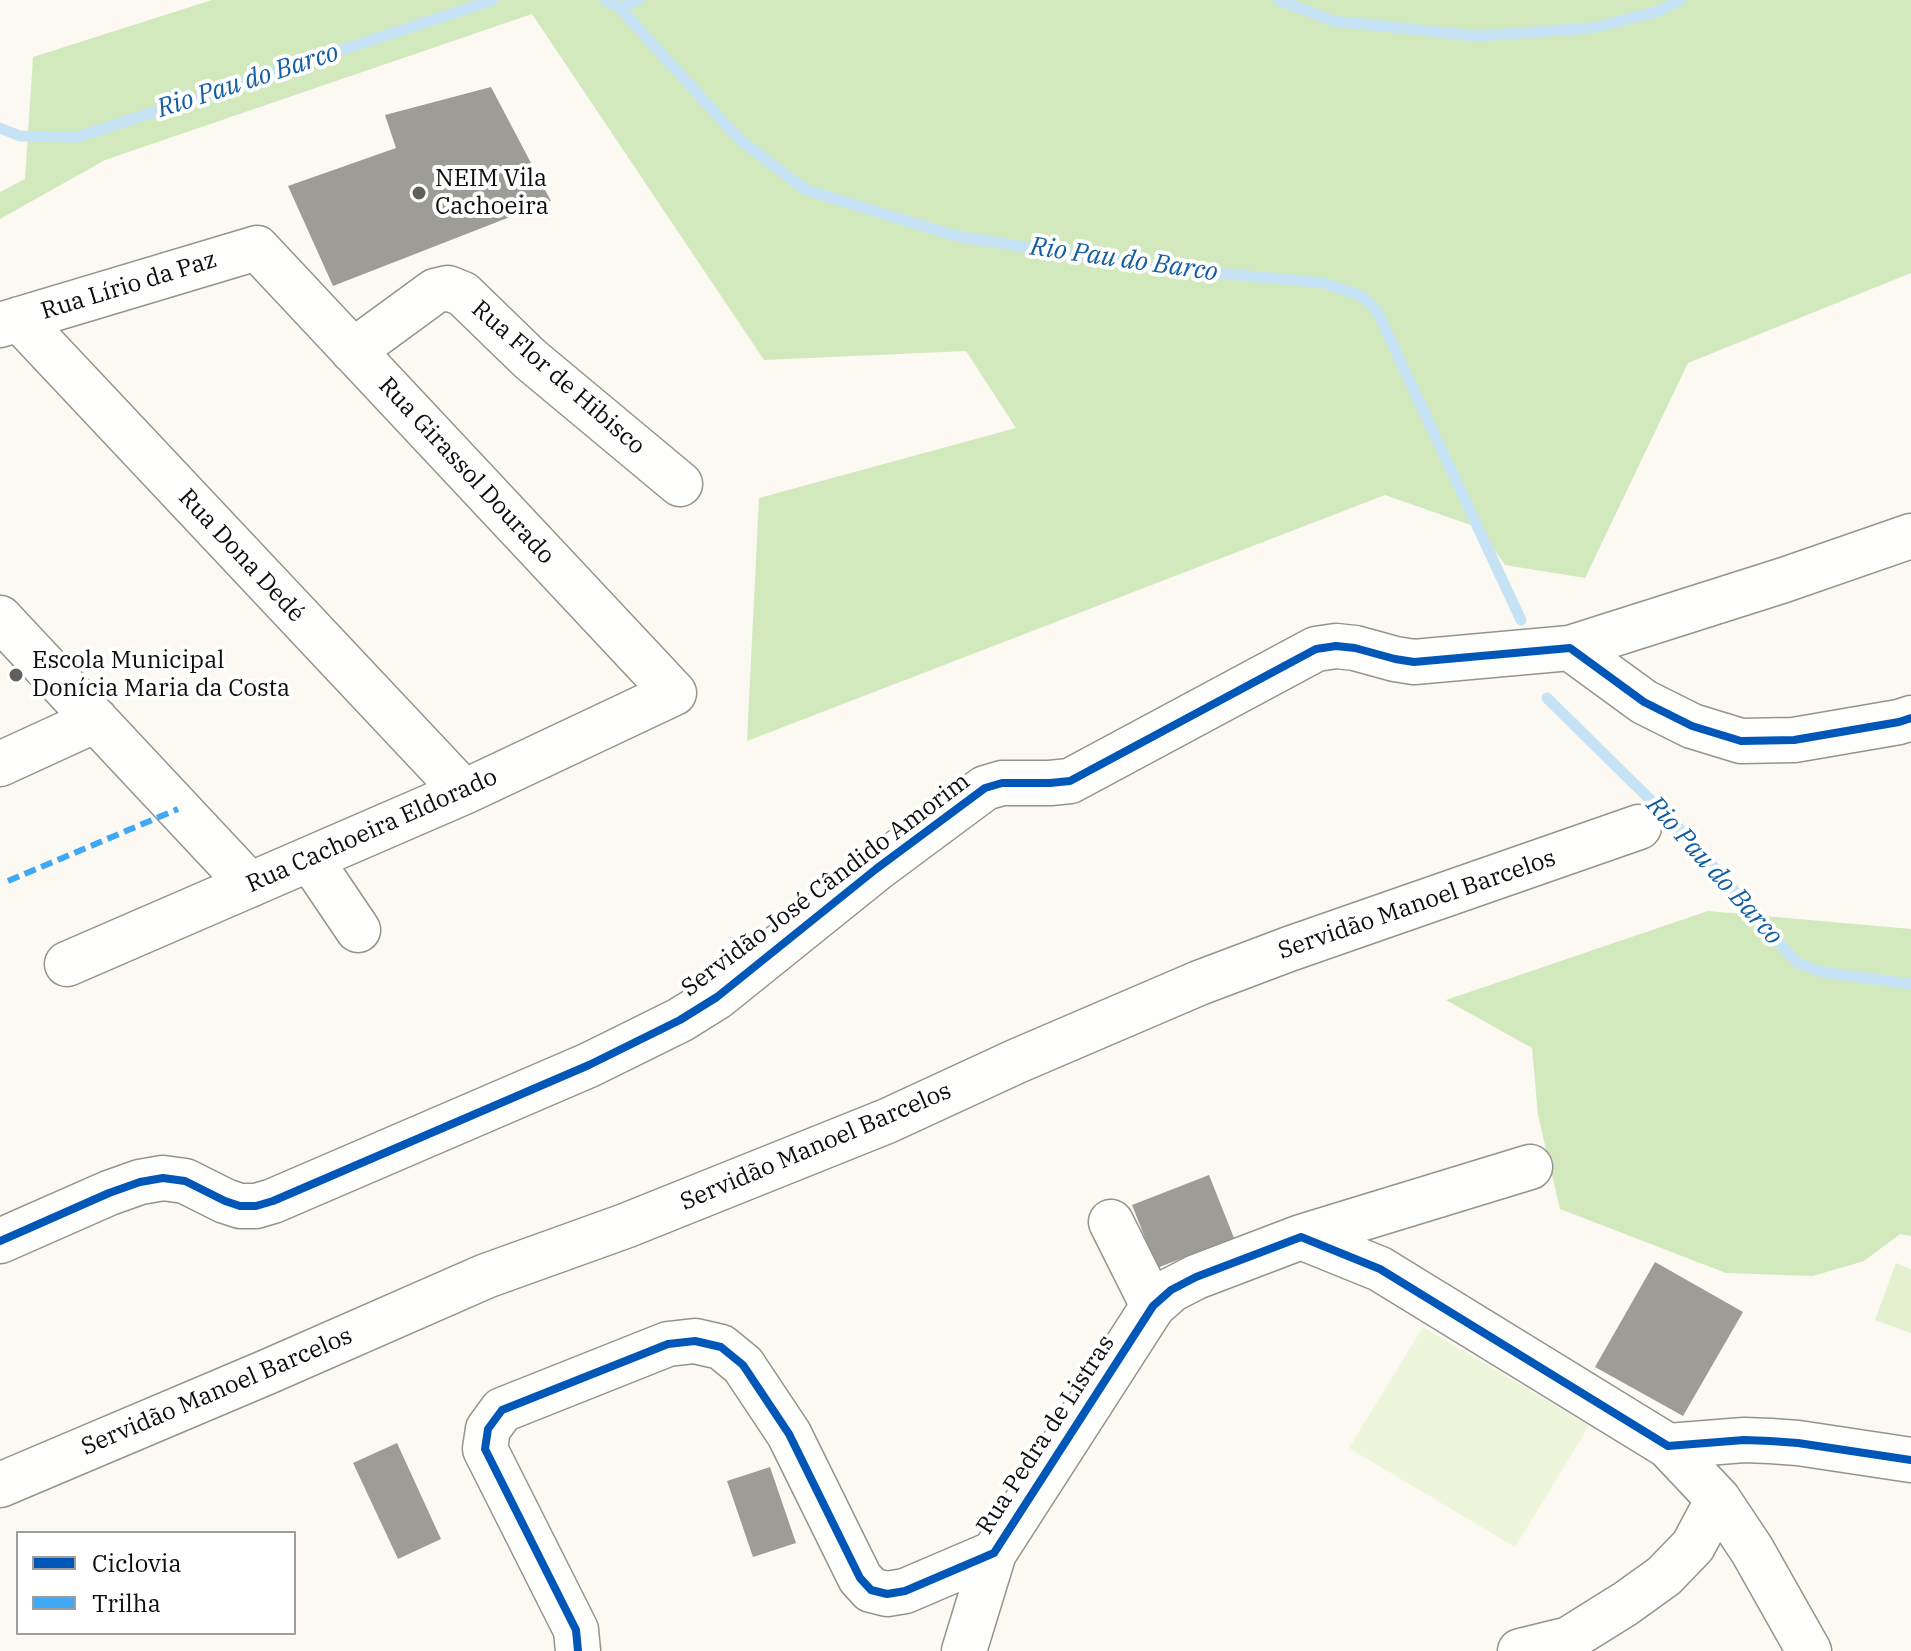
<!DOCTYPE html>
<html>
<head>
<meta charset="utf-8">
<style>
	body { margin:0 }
	#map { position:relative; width:1911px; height:1651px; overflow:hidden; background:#fbf9f1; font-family:"IBM Plex Serif",serif }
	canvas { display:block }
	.legend { position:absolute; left:16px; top:1531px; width:280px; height:104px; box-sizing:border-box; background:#fff; border:2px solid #9e9e9e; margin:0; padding:10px 14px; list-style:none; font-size:24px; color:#0d0d0d }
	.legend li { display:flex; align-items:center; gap:16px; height:40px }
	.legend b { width:40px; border:2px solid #9e9e9e }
</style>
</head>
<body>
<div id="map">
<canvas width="1911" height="1651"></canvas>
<ul class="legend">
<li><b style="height:10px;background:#0057b8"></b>Ciclovia</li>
<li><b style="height:10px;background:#3fa9f5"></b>Trilha</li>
</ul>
</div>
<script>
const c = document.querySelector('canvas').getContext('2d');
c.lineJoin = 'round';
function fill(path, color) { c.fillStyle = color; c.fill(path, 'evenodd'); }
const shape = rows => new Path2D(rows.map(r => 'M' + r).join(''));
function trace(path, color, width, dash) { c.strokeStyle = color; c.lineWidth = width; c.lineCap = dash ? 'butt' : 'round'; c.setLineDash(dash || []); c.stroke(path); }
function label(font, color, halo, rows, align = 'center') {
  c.font = font + ' "IBM Plex Serif",serif'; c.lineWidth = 8; c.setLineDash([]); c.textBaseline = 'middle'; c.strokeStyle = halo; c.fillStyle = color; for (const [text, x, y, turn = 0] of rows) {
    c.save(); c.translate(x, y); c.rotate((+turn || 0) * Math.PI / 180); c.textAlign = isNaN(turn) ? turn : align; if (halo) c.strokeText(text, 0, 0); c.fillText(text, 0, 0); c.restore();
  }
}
const green = shape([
	[1896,1263,1911,1269,1911,1333,1875,1320]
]);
const forest = shape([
	[212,0,1911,0,1911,273,1688,363,1585,578,1505,565,1479,528,1385,495,747,741,759,498,1016,428,966,351,764,360,532,14,105,160,0,219,0,192,25,179,33,57],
	[1708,911,1911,929,1911,1236,1900,1234,1864,1261,1813,1276,1726,1273,1560,1209,1538,1115,1532,1048,1446,1000]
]);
const pitch = shape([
	[1423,1327,1589,1426,1515,1547,1349,1448]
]);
const stream = shape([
	[605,0,620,8,739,139,806,190,956,236,1142,266,1324,283,1362,296,1377,311,1521,620],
	[1278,0,1334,21,1476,36,1592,28,1659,11,1680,0],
	[620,8,638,0],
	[0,128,20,136,78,137,493,0],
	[1547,698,1688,837,1796,962,1821,972,1911,984]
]);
const building = shape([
	[491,87,551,201,333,286,288,186,396,148,385,115],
	[1209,1175,1234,1238,1157,1268,1132,1205],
	[1655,1262,1743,1312,1683,1416,1595,1367],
	[397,1443,441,1539,398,1559,353,1463],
	[770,1467,796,1543,753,1557,727,1481]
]);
const minor = shape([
	[19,319,464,792],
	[0,325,257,248,674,693,464,792,67,964],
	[353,351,435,291,448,288,463,294,530,359,680,484],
	[0,618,250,885],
	[1570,648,1784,580,1911,536],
	[0,764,96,720],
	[310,859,358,930],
	[1111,1222,1153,1306],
	[1301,1237,1530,1167],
	[0,1241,109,1193,140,1182,163,1178,185,1181,225,1201,240,1206,256,1206,273,1201,589,1065,680,1020,717,997,876,869,985,788,1002,783,1050,783,1070,781,1316,649,1336,646,1355,648,1395,659,1414,662,1570,648,1644,702,1692,726,1741,741,1794,740,1899,722,1911,718],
	[1668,1446,1718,1499,1752,1550,1809,1651],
	[0,1485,267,1372,486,1276,625,1226,887,1121,1017,1061,1199,983,1289,949,1639,827],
	[578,1651,576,1630,485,1449,488,1429,502,1410,668,1344,695,1341,721,1347,743,1365,789,1434,860,1578,871,1590,887,1594,905,1591,994,1553,1153,1306,1171,1290,1196,1277,1301,1237,1380,1269,1668,1446,1744,1440,1770,1441,1798,1443,1911,1460],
	[964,1651,994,1553],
	[1520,1651,1569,1639,1625,1604,1664,1576,1693,1546,1718,1499]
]);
const quiet = shape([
	[8,881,178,809]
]);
const cycleway = shape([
	[0,1241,109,1193,140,1182,163,1178,185,1181,225,1201,240,1206,256,1206,273,1201,589,1065,680,1020,717,997,876,869,985,788,1002,783,1050,783,1070,781,1316,649,1336,646,1355,648,1395,659,1414,662,1570,648,1644,702,1692,726,1741,741,1794,740,1899,722,1911,718],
	[578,1651,576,1630,485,1449,488,1429,502,1410,668,1344,695,1341,721,1347,743,1365,789,1434,860,1578,871,1590,887,1594,905,1591,994,1553,1153,1306,1171,1290,1196,1277,1301,1237,1380,1269,1668,1446,1744,1440,1770,1441,1798,1443,1911,1460]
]);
const markers = [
	[419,193,8,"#60605d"],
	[16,675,8,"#60605d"]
];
const poiNames = [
	["NEIM Vila",435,179],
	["Cachoeira",435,207],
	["Escola Municipal",32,661],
	["Donícia Maria da Costa",32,689]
];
const streetNames = [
	["Rua Lírio da Paz",129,286,-17],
	["Rua Flor de Hibisco",558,378,41],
	["Rua Girassol Dourado",466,471,47],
	["Rua Dona Dedé",241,556,47],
	["Rua Cachoeira Eldorado",372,831,-24],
	["Servidão José Cândido Amorim",826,885,-37],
	["Servidão Manoel Barcelos",1417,905,-19],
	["Servidão Manoel Barcelos",816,1147,-23],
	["Servidão Manoel Barcelos",217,1392,-23],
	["Rua Pedra de Listras",1046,1435,-57]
];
const waterNames = [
	["Rio Pau do Barco",248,81,-18],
	["Rio Pau do Barco",1124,260,8],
	["Rio Pau do Barco",1714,871,48]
];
fill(green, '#e3f1d1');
fill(forest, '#d2e9be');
fill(pitch, '#edf5da');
trace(stream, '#c6e3f6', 11);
fill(building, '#9e9c97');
trace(minor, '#949390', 47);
trace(minor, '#fefefd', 44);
trace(quiet, '#3fa9f5', 6, [12, 6]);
trace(cycleway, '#0057b8', 8);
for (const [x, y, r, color] of markers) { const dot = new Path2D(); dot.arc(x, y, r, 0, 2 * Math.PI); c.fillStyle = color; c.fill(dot); trace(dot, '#fff', 3); }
label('24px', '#0d0d0d', '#fff', poiNames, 'left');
label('24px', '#0d0d0d', '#fff', streetNames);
label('italic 26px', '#125da3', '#fff', waterNames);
</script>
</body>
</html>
